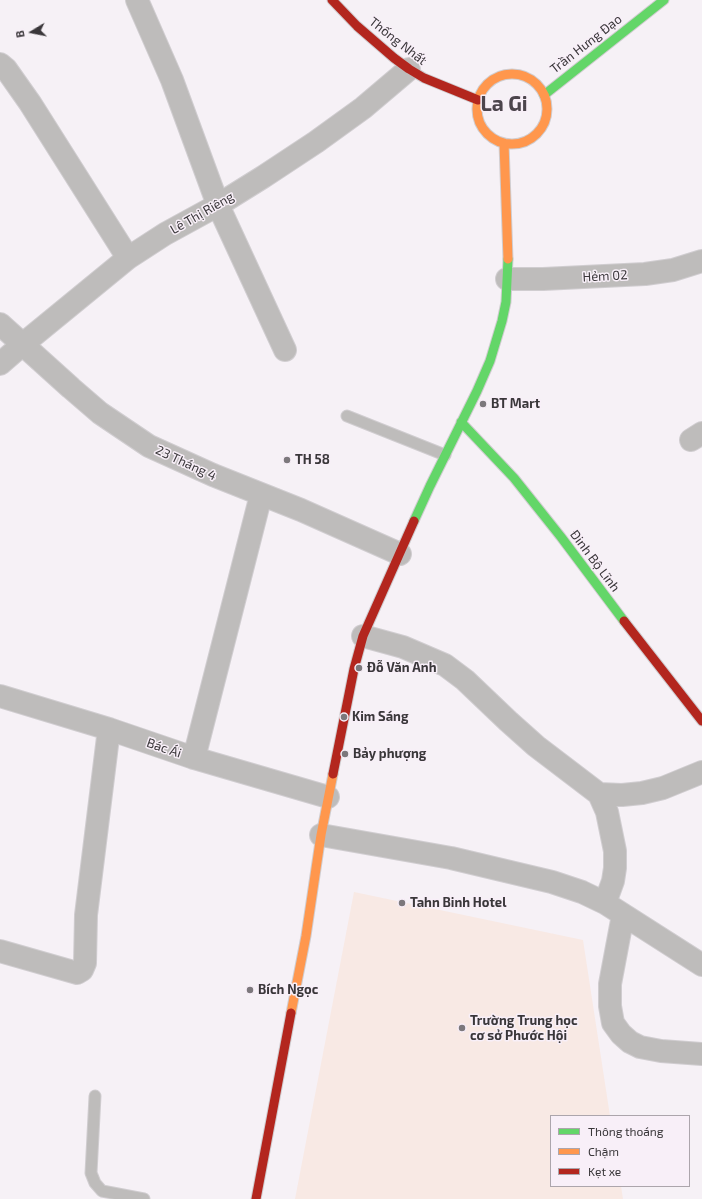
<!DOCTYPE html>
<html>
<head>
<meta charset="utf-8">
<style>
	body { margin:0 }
	#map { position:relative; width:702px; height:1199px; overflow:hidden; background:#f6f1f6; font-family:"Exo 2",sans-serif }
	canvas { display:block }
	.legend { position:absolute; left:550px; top:1115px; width:140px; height:72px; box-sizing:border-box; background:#f8eff8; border:1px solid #aca5ac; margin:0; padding:5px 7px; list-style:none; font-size:12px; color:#3a373a }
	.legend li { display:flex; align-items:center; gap:8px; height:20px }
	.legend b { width:20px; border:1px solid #aca5ac }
	.north { position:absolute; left:12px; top:12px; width:40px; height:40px; -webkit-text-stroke:3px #f8eff8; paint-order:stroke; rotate:260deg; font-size:11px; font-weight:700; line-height:16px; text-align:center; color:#3a373a }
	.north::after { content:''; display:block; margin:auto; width:14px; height:18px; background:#3a373a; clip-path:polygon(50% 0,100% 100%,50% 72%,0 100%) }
</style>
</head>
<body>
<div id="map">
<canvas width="702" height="1199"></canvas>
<ul class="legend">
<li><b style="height:5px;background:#63d668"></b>Thông thoáng</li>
<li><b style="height:5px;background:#ff974d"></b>Chậm</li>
<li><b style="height:5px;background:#b3261e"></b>Kẹt xe</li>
</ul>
<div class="north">B</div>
</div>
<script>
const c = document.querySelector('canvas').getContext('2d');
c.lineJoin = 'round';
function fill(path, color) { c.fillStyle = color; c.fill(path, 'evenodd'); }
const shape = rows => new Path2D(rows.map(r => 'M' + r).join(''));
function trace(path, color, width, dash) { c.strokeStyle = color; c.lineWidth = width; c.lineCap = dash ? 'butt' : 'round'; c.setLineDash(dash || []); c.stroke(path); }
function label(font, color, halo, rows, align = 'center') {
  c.font = font + ' "Exo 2",sans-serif'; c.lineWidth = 3; c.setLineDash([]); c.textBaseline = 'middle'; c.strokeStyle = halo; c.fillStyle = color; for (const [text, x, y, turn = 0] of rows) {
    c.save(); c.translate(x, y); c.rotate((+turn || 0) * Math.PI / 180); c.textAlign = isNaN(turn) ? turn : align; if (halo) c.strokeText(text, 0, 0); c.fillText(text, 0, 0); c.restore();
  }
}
const education = shape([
	[354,892,583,940,610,1116,551,1116,551,1186,621,1186,623,1199,295,1199]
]);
const lane = shape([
	[347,416,445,455],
	[95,1096,91,1173,95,1183,102,1191,144,1199]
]);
const street = shape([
	[137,0,172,80,218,205,285,350],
	[0,64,6,69,30,103,128,258],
	[507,279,543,279,645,274,673,270,702,261],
	[0,324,71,388,100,413,149,446,213,475,301,510,400,554],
	[0,364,23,344,128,258,165,234,218,205,263,177,316,142,363,108,409,69],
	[691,440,702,433],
	[363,636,403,647,445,665,465,680,508,721,536,746,599,794,607,812,615,851,615,868,613,881,605,903],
	[0,696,109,729,194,758,328,797],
	[194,758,261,495],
	[599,794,622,795,642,793,663,788,702,772],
	[321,835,451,858,552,882,582,892,605,903,702,965],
	[623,915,610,984,610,1006,613,1023,621,1034,630,1042,640,1047,661,1051,702,1054],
	[0,951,77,973,82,970,85,963,86,915,109,729]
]);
const fast = shape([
	[544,95,664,0],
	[461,422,514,478,561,537,624,621],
	[414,521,430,486,477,391,490,361,502,321,506,302,508,259]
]);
const slow = shape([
	'477 109a35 35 0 1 1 70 0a35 35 0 1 1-70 0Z',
	[504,143,508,259],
	[291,1013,306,936,321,835,333,774]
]);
const jam = shape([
	[332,0,357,26,394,58,409,69,424,78,478,100],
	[624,621,702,721],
	[333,774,354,669,363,636,414,521],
	[256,1199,291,1013]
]);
const markers = [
	[483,404,4,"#7c787c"],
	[287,460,4,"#7c787c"],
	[359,668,4,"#7c787c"],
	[344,717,4,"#7c787c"],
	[345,754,4,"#7c787c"],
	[402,903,4,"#7c787c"],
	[250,990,4,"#7c787c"],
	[462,1028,4,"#7c787c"]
];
const streetNames = [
	["Thống Nhất",398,41,38],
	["Trần Hưng Đạo",586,44,-38],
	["Lê Thị Riêng",202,213,-30],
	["Hẻm 02",605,276,-3],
	["23 Tháng 4",186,463,25],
	["Đinh Bộ Lĩnh",595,561,53],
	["Bác Ái",164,748,19]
];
const poiNames = [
	["BT Mart",491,404],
	["TH 58",295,460],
	["Đỗ Văn Anh",367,668],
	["Kim Sáng",352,717],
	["Bảy phượng",353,754],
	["Tahn Binh Hotel",410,903],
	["Bích Ngọc",258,990],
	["Trường Trung học",470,1021],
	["cơ sở Phước Hội",470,1036]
];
const townNames = [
	["La Gi",504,104]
];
fill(education, '#f8e9e4');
trace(lane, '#d0cdd0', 13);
trace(street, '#d0cdd0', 24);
trace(fast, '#d0cdd0', 11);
trace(slow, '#d0cdd0', 11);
trace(jam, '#d0cdd0', 11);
trace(lane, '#bebcbb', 11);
trace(street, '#bebcbb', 22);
trace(fast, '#63d668', 9);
trace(slow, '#ff974d', 9);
trace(jam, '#b3261e', 9);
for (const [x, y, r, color] of markers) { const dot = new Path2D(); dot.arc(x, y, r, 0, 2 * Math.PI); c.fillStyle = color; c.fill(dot); trace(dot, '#f8eff8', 1.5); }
label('13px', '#3a373a', '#f8eff8', streetNames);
label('bold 13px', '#3a373a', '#f8eff8', poiNames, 'left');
label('bold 21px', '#4c454c', '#f8eff8', townNames);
</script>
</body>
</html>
